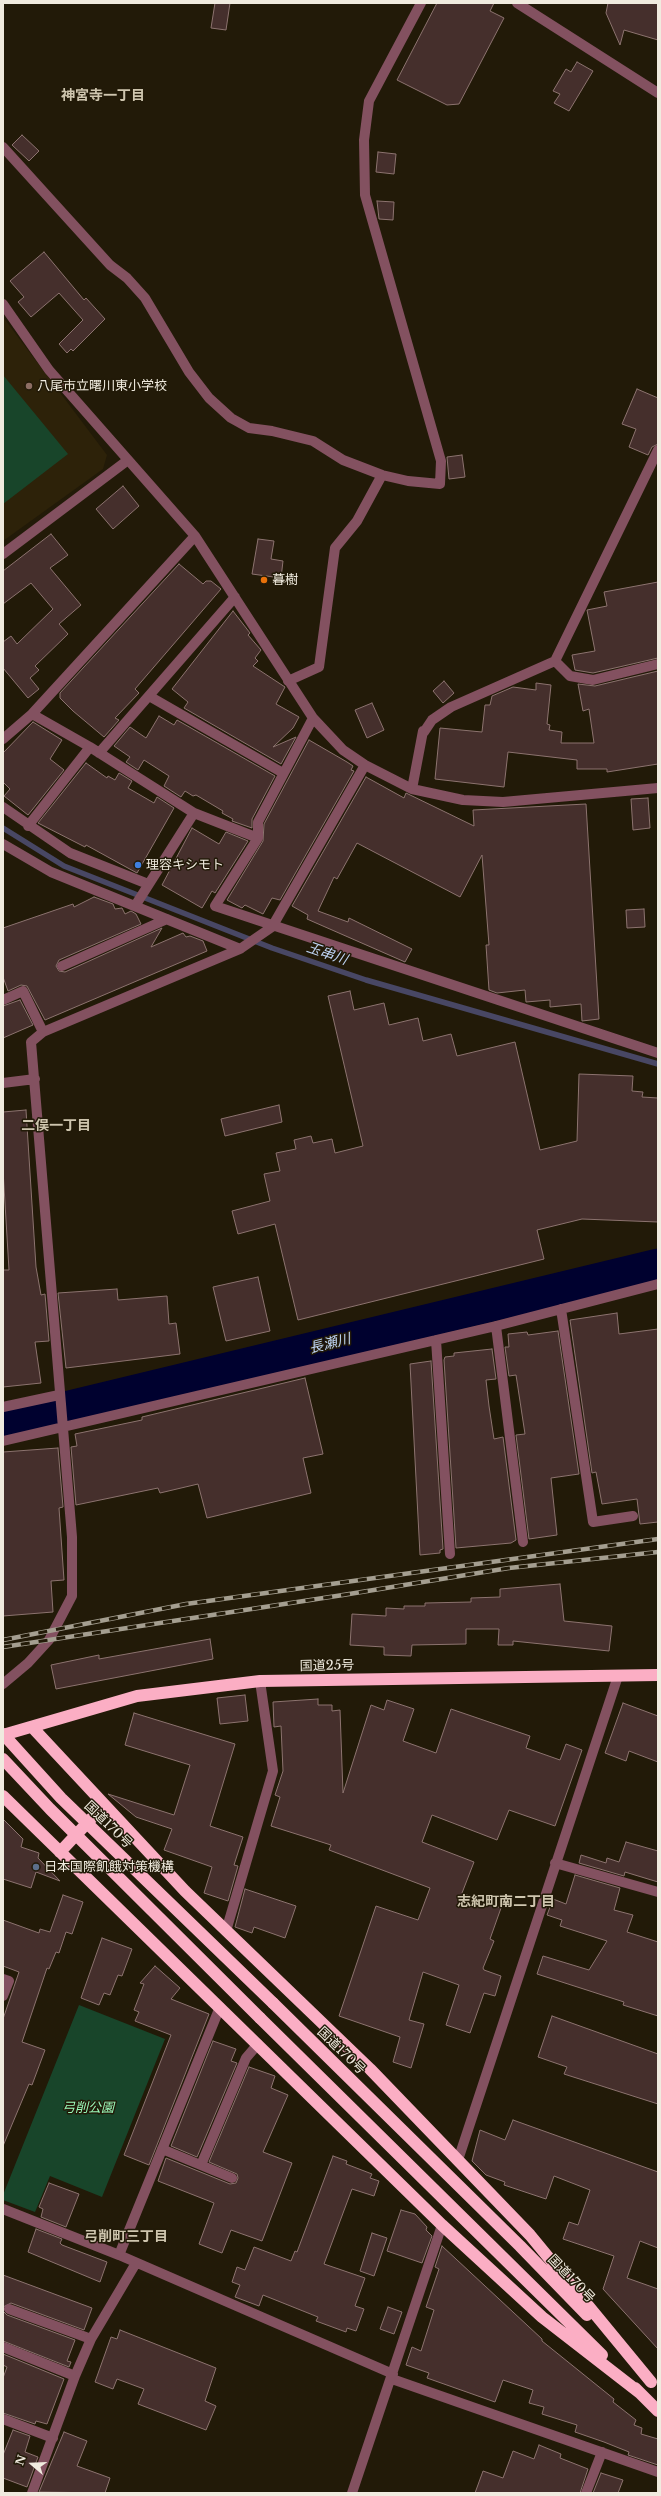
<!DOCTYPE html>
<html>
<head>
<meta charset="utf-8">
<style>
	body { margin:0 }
	#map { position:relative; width:661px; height:2496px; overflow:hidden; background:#221a08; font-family:"Libre Baskerville",serif }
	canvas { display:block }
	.frame { position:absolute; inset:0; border:4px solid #f0ebdf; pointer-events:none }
	.north { position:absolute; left:12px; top:2444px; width:40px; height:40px; -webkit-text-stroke:3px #221a08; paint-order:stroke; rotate:289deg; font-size:11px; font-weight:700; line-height:16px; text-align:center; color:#f0ebdf }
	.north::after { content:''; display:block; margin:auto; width:14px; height:18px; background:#f0ebdf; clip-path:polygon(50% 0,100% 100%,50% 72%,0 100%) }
</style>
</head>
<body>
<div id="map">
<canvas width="661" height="2496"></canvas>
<div class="frame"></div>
<div class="north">N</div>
</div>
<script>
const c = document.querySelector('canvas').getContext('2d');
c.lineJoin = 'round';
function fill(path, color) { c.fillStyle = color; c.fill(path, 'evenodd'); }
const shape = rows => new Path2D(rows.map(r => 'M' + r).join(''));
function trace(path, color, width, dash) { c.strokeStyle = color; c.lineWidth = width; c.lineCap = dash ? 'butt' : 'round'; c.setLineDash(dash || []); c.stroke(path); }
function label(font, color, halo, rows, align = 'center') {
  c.font = font + ' "Libre Baskerville","Noto Sans JP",serif'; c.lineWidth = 3; c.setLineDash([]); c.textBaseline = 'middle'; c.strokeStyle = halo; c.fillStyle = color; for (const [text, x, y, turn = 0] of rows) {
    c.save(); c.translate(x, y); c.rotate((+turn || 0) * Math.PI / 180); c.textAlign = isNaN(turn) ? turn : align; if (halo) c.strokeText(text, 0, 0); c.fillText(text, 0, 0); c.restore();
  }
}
const built = shape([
	[3,317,107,455,103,469,3,541]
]);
const green = shape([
	[3,375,68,454,3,504],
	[79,2005,165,2039,102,2197,50,2176,35,2212,3,2200,3,2195]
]);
const stream = shape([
	[3,828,64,866,272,948,366,980,658,1064]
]);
const river = shape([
	[3,1423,658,1265]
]);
const building = shape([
	[215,3,230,3,226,30,211,28,215,3],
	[437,3,494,3,490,11,504,18,459,104,447,105,397,80,437,3],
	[608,3,658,3,658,40,624,30,620,45,606,13,608,3],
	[577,62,593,71,569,111,554,103,560,94,553,91,566,69,571,72,577,62],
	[22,135,39,151,29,161,12,145,22,135],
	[378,152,396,154,394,174,376,172,378,152],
	[377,201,394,202,393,220,379,219,377,201],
	[44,252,84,300,86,298,105,319,73,351,71,349,67,353,59,344,83,320,59,293,31,317,18,302,24,297,10,281,44,252],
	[637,389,658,398,658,444,652,447,648,455,629,447,636,429,622,424,637,389],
	[462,455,465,477,449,479,447,457,462,455],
	[123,486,139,506,113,529,96,509,123,486],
	[51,534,68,555,50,568,81,605,59,624,68,634,35,666,39,670,30,678,39,689,28,698,3,668,3,642,11,636,17,644,53,609,31,583,3,604,3,571,51,534],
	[258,539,274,541,271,559,283,561,281,578,252,574,258,539],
	[179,564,203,584,206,581,211,581,221,589,135,689,139,693,115,718,119,720,104,737,73,711,60,698,60,693,179,564],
	[658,582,658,658,593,673,575,670,572,655,595,651,587,610,607,606,604,592,658,582],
	[233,611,250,633,248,635,261,650,255,658,258,661,253,666,285,687,276,704,299,717,293,728,273,747,296,737,281,764,184,708,188,702,172,689,233,611],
	[658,671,658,764,607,772,607,769,577,769,577,760,508,752,504,787,435,779,440,728,482,732,485,705,490,705,492,696,513,687,536,690,536,683,551,685,547,724,550,725,549,730,562,732,561,743,594,743,589,709,583,711,578,684,595,686,658,671],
	[444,681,454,693,443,703,433,691,444,681],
	[372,703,384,730,367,738,355,710,372,703],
	[159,716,174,725,177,720,275,776,252,819,252,828,232,821,233,819,222,813,223,811,196,795,193,796,185,791,181,797,164,786,169,776,144,760,138,770,126,762,130,757,114,746,130,727,146,738,159,716],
	[33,722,62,740,50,759,64,770,28,815,4,796,10,789,3,782,3,753,33,722],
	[309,740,347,762,353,766,351,770,354,771,280,900,272,898,263,914,245,905,242,908,227,900,263,841,264,824,309,740],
	[86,763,107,778,108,776,115,780,119,773,132,781,128,788,154,803,157,797,174,808,137,873,86,845,85,847,38,823,86,763],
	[366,777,404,798,406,793,474,826,473,810,586,804,599,1019,582,1021,581,1004,550,1007,550,1000,526,1002,525,990,497,993,489,990,486,945,489,945,482,855,460,897,357,843,337,879,334,877,318,911,348,922,349,918,412,949,405,962,307,919,308,915,292,906,366,777],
	[648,798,650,828,633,830,631,799,648,798],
	[192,828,219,844,226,832,248,841,215,893,212,891,202,908,162,885,192,828],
	[94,897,113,904,115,909,122,908,125,914,131,911,136,914,141,924,59,960,56,966,59,971,65,972,162,928,151,947,183,933,186,937,190,936,203,941,207,951,45,1020,27,986,21,985,8,991,3,977,3,928,73,904,74,907,94,897],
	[644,909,645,927,627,928,626,910,644,909],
	[350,991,354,1010,384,1003,389,1025,418,1018,423,1041,451,1034,457,1056,515,1042,540,1150,577,1141,579,1074,633,1076,632,1091,643,1092,642,1097,658,1098,658,1222,582,1219,537,1230,544,1259,298,1320,275,1224,238,1234,232,1211,270,1201,264,1174,280,1171,276,1153,296,1149,294,1140,311,1136,313,1143,332,1139,335,1153,363,1146,328,996,350,991],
	[20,1000,33,1025,3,1038,3,1006,20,1000],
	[279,1105,282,1122,225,1136,221,1119,279,1105],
	[26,1110,36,1267,41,1295,45,1294,49,1341,35,1342,41,1383,3,1387,3,1270,9,1270,3,1170,3,1112,26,1110],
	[258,1277,270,1331,226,1341,213,1287,258,1277],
	[117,1289,118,1300,167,1296,169,1324,176,1323,180,1354,66,1368,58,1293,117,1289],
	[617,1313,619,1334,658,1329,658,1522,640,1524,637,1499,602,1504,596,1472,592,1473,570,1320,617,1313],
	[558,1331,579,1474,551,1478,557,1535,529,1539,516,1435,525,1434,516,1375,509,1376,505,1347,509,1347,508,1334,527,1332,528,1335,558,1331],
	[492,1349,496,1379,486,1380,489,1406,494,1439,503,1437,516,1540,511,1543,456,1548,444,1360,445,1357,454,1356,454,1353,492,1349],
	[431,1361,443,1549,440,1550,440,1553,420,1555,410,1364,431,1361],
	[305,1378,323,1454,303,1458,311,1493,207,1518,198,1484,160,1493,158,1488,76,1505,71,1447,77,1446,75,1434,142,1420,142,1417,305,1378],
	[58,1448,63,1507,59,1508,64,1580,51,1581,53,1612,3,1616,3,1452,58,1448],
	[560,1584,564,1621,612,1626,609,1651,513,1641,513,1645,498,1645,499,1629,466,1629,466,1644,412,1645,411,1656,384,1655,384,1647,350,1645,352,1614,386,1616,386,1608,404,1609,404,1606,425,1606,425,1603,471,1602,471,1598,500,1597,500,1589,560,1584],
	[210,1639,213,1659,56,1689,51,1665,99,1655,99,1659,210,1639],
	[245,1695,248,1721,220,1724,217,1698,245,1695],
	[318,1699,318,1705,332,1705,332,1711,340,1710,343,1793,371,1705,384,1710,387,1700,414,1709,403,1741,436,1753,451,1709,530,1736,526,1748,560,1760,566,1744,582,1750,555,1826,509,1810,497,1840,432,1815,422,1842,474,1862,462,1893,501,1908,490,1939,494,1941,483,1968,484,1970,501,1976,495,1996,484,1993,470,2033,446,2025,459,1985,423,1972,409,2020,424,2024,411,2068,393,2062,400,2037,339,2016,376,1906,418,1920,430,1888,329,1850,331,1845,271,1826,280,1797,275,1795,283,1771,281,1726,274,1727,273,1702,318,1699],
	[623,1703,658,1716,658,1762,629,1751,626,1761,605,1753,623,1703],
	[134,1713,235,1744,210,1826,243,1837,234,1865,238,1866,228,1901,204,1893,212,1867,164,1850,172,1829,136,1817,108,1794,174,1815,190,1765,125,1745,134,1713],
	[3,1819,23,1839,21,1847,39,1853,38,1858,60,1881,36,1872,31,1888,3,1879,3,1819],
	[626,1842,658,1851,658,1882,625,1872,624,1876,579,1863,581,1855,606,1863,607,1858,619,1862,626,1842],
	[575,1875,620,1888,614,1910,633,1915,627,1932,658,1942,658,2016,623,2005,624,2002,537,1974,543,1956,589,1970,607,1941,560,1926,562,1920,547,1915,553,1899,566,1904,575,1875],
	[245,1889,296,1906,285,1938,254,1927,252,1933,235,1927,245,1889],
	[63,1895,83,1902,72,1934,66,1932,59,1953,56,1952,49,1969,47,1968,22,2042,45,2050,32,2085,29,2084,3,2146,3,2019,19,1972,3,1966,3,1920,39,1933,40,1929,50,1932,63,1895],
	[102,1938,132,1949,122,1976,118,1975,110,1995,104,1993,99,2005,81,1998,102,1938],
	[155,1966,180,1988,171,1999,209,2014,149,2165,124,2155,171,2035,135,2021,139,2012,134,2010,144,1984,140,1983,155,1966],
	[552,2016,658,2054,658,2104,564,2074,567,2067,538,2057,552,2016],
	[213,2041,236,2049,231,2061,237,2063,197,2157,171,2146,213,2041],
	[249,2067,275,2076,271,2088,288,2095,263,2152,292,2163,262,2241,231,2230,222,2253,199,2244,214,2203,158,2181,166,2158,230,2184,236,2183,238,2178,237,2174,209,2162,249,2067],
	[513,2120,658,2172,658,2248,640,2241,627,2278,658,2289,658,2349,603,2289,614,2256,563,2239,569,2222,578,2225,590,2190,554,2176,546,2199,504,2185,505,2182,486,2175,472,2161,480,2130,505,2140,513,2120],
	[333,2156,347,2161,346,2164,372,2174,370,2178,379,2181,374,2196,352,2189,324,2264,365,2278,355,2306,364,2309,356,2331,347,2328,346,2332,316,2321,318,2317,263,2295,259,2306,235,2297,240,2285,232,2282,237,2267,245,2270,254,2247,291,2261,295,2251,297,2252,333,2156],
	[49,2183,79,2194,66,2227,41,2217,43,2209,39,2207,49,2183],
	[401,2210,415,2214,427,2227,426,2230,432,2236,422,2263,387,2251,401,2210],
	[36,2229,62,2239,60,2243,62,2245,107,2262,100,2282,28,2252,36,2229],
	[372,2233,387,2238,374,2276,360,2271,372,2233],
	[442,2246,542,2339,542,2341,614,2399,613,2402,636,2420,634,2425,642,2428,641,2434,658,2439,658,2465,628,2455,629,2452,604,2442,575,2432,577,2425,542,2414,544,2407,529,2403,533,2390,503,2380,495,2402,427,2378,429,2373,406,2365,412,2347,421,2351,434,2310,426,2307,439,2269,435,2267,442,2246],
	[3,2275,92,2308,84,2330,11,2303,3,2307,3,2275],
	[388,2307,402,2312,394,2334,380,2329,388,2307],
	[3,2311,7,2315,75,2340,67,2361,71,2362,69,2367,3,2341,3,2311],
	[120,2330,216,2368,205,2401,216,2406,206,2430,138,2404,144,2389,117,2379,113,2389,95,2382,111,2337,117,2339,120,2330],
	[3,2354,64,2379,47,2424,36,2421,35,2424,3,2413,3,2378,7,2367,3,2365,3,2354],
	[13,2430,30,2436,25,2452,38,2457,27,2487,3,2478,3,2455,13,2430],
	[64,2432,87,2441,77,2466,110,2478,105,2493,39,2492,64,2432],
	[539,2445,561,2454,560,2458,588,2469,580,2493,475,2493,483,2471,503,2478,513,2451,534,2459,539,2445],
	[601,2473,623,2480,618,2493,593,2493,601,2473]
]);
const minor = shape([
	[517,3,658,93],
	[3,147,110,265,127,278,145,298,189,372,209,398,231,418,249,428,272,431,313,441,343,460,382,475],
	[3,304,49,370,195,536,313,718,343,750,365,765,412,789,463,800,503,802,658,788],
	[3,554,128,460],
	[555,661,570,676,593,680,658,664],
	[288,681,319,667,335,548,357,521,382,475,408,481,440,484,441,461,365,195,364,140,369,101,421,3],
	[149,696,283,773],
	[32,714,90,747,194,813,258,838],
	[313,718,258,822,258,838,215,906,658,1053],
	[424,732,432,720,451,707,555,661,658,450],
	[3,739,32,714,195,536],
	[99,753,235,597],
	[412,789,423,731],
	[3,807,70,853,148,884],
	[28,826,90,747],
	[3,844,51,872,240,949],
	[135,906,194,813],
	[62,966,167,919],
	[3,1000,23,991,43,1032],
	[3,1083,35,1079],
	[561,1309,593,1522,633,1516],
	[496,1326,523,1542],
	[436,1340,450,1554],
	[3,1407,59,1395],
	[3,1441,496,1326,658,1284],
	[3,1684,28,1663,49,1640,72,1596,72,1537,31,1042,43,1032,240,949,272,927,365,765],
	[555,1863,658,1892],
	[226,1931,273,1771,260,1681],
	[3,1979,9,1981,3,1996],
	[162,2149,232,2178],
	[458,2160,618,1676],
	[201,2165,246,2058,258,2044],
	[3,2209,119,2255,393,2374],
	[119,2255,220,2007],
	[9,2309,91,2339],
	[3,2347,75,2376],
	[392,2379,658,2472],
	[3,2419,53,2438],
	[32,2493,75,2376,91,2339,136,2263],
	[352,2493,442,2225],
	[586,2493,602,2452]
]);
const highway = shape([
	[32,1727,185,1891,370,2069,530,2235,651,2382],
	[3,1735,137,1696,260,1681,658,1675],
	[3,1796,442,2225,542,2317,640,2393],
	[60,1852,104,1805],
	[273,2003,520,2246,587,2315],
	[260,2018,602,2355],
	[635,2388,658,2411]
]);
const rail = shape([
	[3,1640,186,1604,658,1539],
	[3,1647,343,1595,509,1568,658,1552]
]);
const highwayBridge = shape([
	[3,1734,61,1798,273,2003],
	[3,1759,50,1809,260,2018]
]);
const markers = [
	[29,386,4,"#8d6e63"],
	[264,580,4,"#e8710a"],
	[138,865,4,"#3f7fe0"],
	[36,1867,4,"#5c6f8a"]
];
const poiNames = [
	["八尾市立曙川東小学校",37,386],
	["暮樹",272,580],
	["理容キシモト",146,865],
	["日本国際飢餓対策機構",44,1867]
];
const streetNames = [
	["国道25号",327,1666,-1],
	["国道170号",108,1825,44],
	["国道170号",341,2051,44],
	["国道170号",571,2279,46]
];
const parkNames = [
	["弓削公園",88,2108]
];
const neighbourhoodNames = [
	["神宮寺一丁目",103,96],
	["二俣一丁目",56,1126],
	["志紀町南二丁目",506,1902],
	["弓削町三丁目",126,2237]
];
const waterNames = [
	["玉串川",327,954,19],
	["長瀬川",330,1344,-14]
];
fill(built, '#2d2209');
fill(green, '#18452a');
trace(stream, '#484764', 5.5);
trace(river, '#00012f', 33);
fill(building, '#452f2c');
trace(building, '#8c736f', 1);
trace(minor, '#835160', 10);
trace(highway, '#fbaec4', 12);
trace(rail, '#a49e90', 4.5);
trace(rail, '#221a08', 3, [9]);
trace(highwayBridge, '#fbaec4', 12);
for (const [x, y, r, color] of markers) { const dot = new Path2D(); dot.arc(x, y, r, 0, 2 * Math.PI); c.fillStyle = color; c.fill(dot); trace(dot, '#221a08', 1.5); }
label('13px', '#f0ebdf', '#221a08', poiNames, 'left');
label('13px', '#f0ebdf', '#221a08', streetNames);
label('italic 13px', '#9afbbb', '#221a08', parkNames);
label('bold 14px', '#cec5ae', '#221a08', neighbourhoodNames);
label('italic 14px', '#bfd5f5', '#221a08', waterNames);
</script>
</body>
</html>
